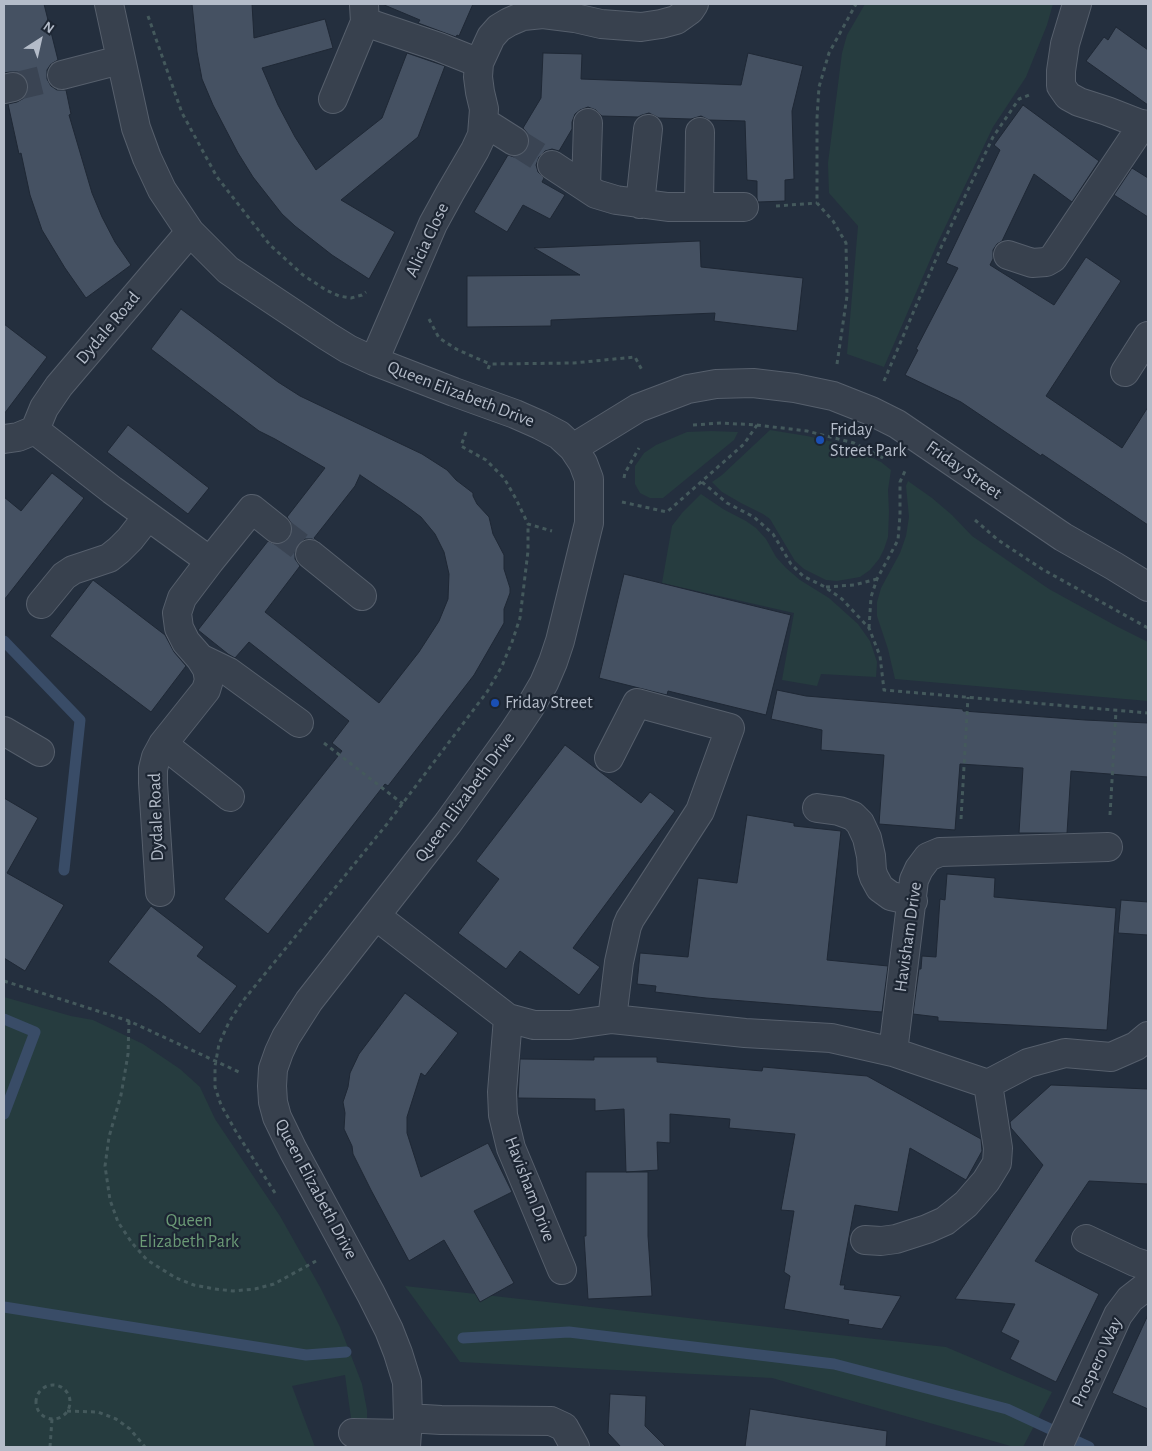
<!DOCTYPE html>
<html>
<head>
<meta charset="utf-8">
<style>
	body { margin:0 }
	#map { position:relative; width:1152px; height:1451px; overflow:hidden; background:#242f3e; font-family:"Alegreya Sans",sans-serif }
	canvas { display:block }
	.frame { position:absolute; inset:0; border:5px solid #b4bcc9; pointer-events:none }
	.north { position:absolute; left:15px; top:15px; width:50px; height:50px; -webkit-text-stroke:4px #1d2633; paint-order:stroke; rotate:35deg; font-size:14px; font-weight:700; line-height:20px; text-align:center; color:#b4bcc9 }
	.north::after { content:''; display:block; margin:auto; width:18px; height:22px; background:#b4bcc9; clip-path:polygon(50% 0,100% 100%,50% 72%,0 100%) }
</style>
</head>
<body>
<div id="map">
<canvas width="1152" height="1451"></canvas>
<div class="frame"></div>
<div class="north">N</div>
</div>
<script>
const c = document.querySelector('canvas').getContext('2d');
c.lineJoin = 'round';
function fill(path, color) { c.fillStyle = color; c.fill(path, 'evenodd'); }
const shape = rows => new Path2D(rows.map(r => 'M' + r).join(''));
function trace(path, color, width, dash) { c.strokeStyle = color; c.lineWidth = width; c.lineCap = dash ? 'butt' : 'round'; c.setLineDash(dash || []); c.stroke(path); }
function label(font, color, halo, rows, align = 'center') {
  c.font = font + ' "Alegreya Sans",sans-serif'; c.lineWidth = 4.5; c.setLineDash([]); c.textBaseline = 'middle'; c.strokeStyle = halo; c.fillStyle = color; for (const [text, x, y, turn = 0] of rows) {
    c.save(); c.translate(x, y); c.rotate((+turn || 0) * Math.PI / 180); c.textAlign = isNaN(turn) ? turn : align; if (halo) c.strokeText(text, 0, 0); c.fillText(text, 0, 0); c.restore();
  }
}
const green = shape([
	[865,4,1053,4,1047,25,1026,77,993,127,937,244,884,367,847,354,858,226,829,193,828,163,842,53,847,35],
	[770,430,807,436,837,443,853,449,881,462,891,470,888,490,889,512,888,537,884,549,879,559,870,570,860,577,837,581,826,580,804,569,795,561,770,519,763,514,741,503,722,492,712,482,722,475],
	[711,431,738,432,734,440,663,498,650,498,640,493,635,484,635,466,644,453,656,445,687,432],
	[908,481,932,498,952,515,972,536,1049,589,1118,627,1148,642,1148,701,895,679,888,649,877,616,877,602,881,588,900,553,906,536,909,517,906,486],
	[701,494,723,509,746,521,756,528,766,539,776,557,786,568,800,580,829,598,858,624,870,641,877,662,876,677,821,674,817,686,782,680,794,613,662,583,672,526,682,513],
	[4,997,71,1016,93,1020,143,1044,180,1069,200,1087,215,1119,280,1216,320,1287,340,1327,362,1384,367,1410,367,1447,355,1447,345,1375,292,1386,315,1447,4,1447],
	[405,1286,946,1347,1052,1392,1023,1447,1014,1447,772,1378,460,1362]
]);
const stream = shape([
	[4,641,80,720,64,870],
	[4,1019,35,1032,4,1114],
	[4,1307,306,1355,346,1352],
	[463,1338,569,1332,834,1364,1007,1409,1089,1447]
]);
const building = shape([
	[4,4,44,4,58,60,51,64,47,70,47,79,51,86,57,90,66,90,71,114,69,115,92,193,102,217,115,242,131,265,86,298,65,268,42,230,30,195,21,153,19,154,8,104,17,102,24,98,28,92,28,84,25,77,18,72,10,72,4,73,4,4],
	[192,4,252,4,254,38,325,19,333,48,262,68,278,105,295,137,316,170,382,118,407,53,445,66,418,137,341,200,395,232,369,279,332,255,295,226,282,214,253,177,238,153,213,105,202,79,197,52,192,4],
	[382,4,473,4,459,36,457,35,456,37,418,23,420,20,382,4],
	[1116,27,1148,50,1148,105,1086,61,1104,37,1108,40,1116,27],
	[543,53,582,54,581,79,741,85,748,53,803,66,792,111,794,179,785,180,785,201,758,202,757,198,757,181,747,180,745,121,709,120,701,116,691,119,659,118,649,113,642,115,638,117,602,116,596,110,588,107,580,110,575,114,572,122,572,129,559,151,552,149,545,151,539,157,536,165,538,172,544,178,542,182,565,195,550,219,523,205,507,232,474,212,508,155,514,157,521,155,527,149,530,141,528,134,523,128,541,98,543,53],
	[1023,105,1099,161,1072,202,1034,174,1002,241,997,244,993,250,993,259,990,265,1054,305,1086,257,1121,281,1046,396,1122,448,1148,407,1148,525,1042,454,1041,456,961,402,905,375,918,350,916,349,958,268,946,263,1000,150,994,145,1023,105],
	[1132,168,1148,178,1148,217,1114,195,1132,168],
	[700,241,701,267,803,278,797,331,714,321,715,313,551,320,551,326,467,327,467,276,580,275,534,248,700,241],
	[181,309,278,382,300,396,422,454,447,470,456,480,473,493,473,496,477,504,489,517,493,534,504,555,504,569,510,588,510,593,504,609,504,623,474,675,388,786,385,784,268,934,224,899,342,751,332,743,349,721,249,642,235,658,228,654,198,630,268,541,275,544,282,544,289,539,292,531,292,524,287,517,325,468,275,439,259,431,151,349,181,309],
	[360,475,402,503,421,517,435,534,444,552,449,574,448,599,439,621,419,652,379,703,265,612,300,566,295,559,295,551,298,545,305,539,312,539,319,542,314,538,355,486,360,475],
	[4,324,47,357,4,414,4,324],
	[128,425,209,488,188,514,107,452,128,425],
	[52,473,84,498,4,600,4,497,21,511,52,473],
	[624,574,791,615,766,715,668,691,667,695,599,678,624,574],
	[93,580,165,635,174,652,186,666,151,712,50,636,93,580],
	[777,690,806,696,963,709,963,711,1085,720,1148,723,1148,777,1071,771,1067,833,1019,833,1023,768,960,764,955,830,879,824,884,755,821,750,822,730,771,719,777,690],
	[565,745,641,803,650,792,675,811,573,948,600,967,579,995,520,951,506,969,458,933,499,879,476,861,565,745],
	[4,798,38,818,7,873,64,905,25,971,4,958,4,798],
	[747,815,794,823,794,826,841,831,827,960,888,966,882,1012,706,998,655,992,656,986,637,984,640,953,688,957,698,878,737,883,747,815],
	[947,874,995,878,994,897,1116,908,1107,1030,938,1021,938,1017,913,1014,919,969,921,969,922,956,936,957,940,899,945,900,947,874],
	[1121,900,1148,902,1148,935,1118,933,1121,900],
	[151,906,204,947,197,956,237,986,200,1034,161,1002,108,962,151,906],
	[405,993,458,1033,425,1076,421,1073,407,1117,407,1133,421,1177,488,1143,512,1192,474,1211,514,1283,480,1302,444,1240,409,1261,371,1190,353,1154,352,1146,344,1129,345,1113,343,1102,348,1087,350,1073,359,1054,405,993],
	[594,1057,657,1057,657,1062,762,1071,763,1067,867,1076,981,1139,982,1151,966,1180,910,1148,898,1212,855,1205,840,1285,845,1285,844,1289,901,1296,882,1329,848,1324,849,1320,784,1309,790,1276,784,1272,794,1211,781,1210,795,1134,729,1128,730,1119,670,1114,670,1143,657,1142,658,1170,626,1172,624,1109,595,1111,595,1099,518,1098,520,1059,594,1060,594,1057],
	[1051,1085,1148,1089,1148,1184,1089,1181,1035,1261,1099,1294,1056,1382,1010,1359,1019,1341,1001,1332,1015,1304,955,1299,1043,1165,1011,1128,1010,1122,1051,1085],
	[586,1172,648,1172,648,1236,652,1296,588,1299,584,1236,586,1236,586,1172],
	[1148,1315,1148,1409,1112,1393,1148,1315],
	[610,1394,646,1396,645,1426,666,1447,621,1447,608,1433,610,1394],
	[750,1409,887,1431,886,1447,745,1447,750,1409]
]);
const minorTunnel = shape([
	[13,87,62,75],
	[514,141,552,165],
	[277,529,310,554]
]);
const path = shape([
	[148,16,182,113,217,177,270,245,303,275,326,290,339,296,351,298,362,295,366,292],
	[776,206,817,203],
	[429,319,439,338,458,350,490,364],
	[837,364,847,296,846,243,833,221,817,203,817,118,819,87,829,53,856,4],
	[488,369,490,364,574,363,635,357,643,372],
	[884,381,942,245,993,137,1019,99,1029,95],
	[693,425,721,423,757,425,807,431,854,443,883,458],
	[466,432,461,446,486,460,504,478,516,499,528,524,552,531],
	[624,478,625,473,639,448],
	[702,482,727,503,754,517,773,534,791,564,803,576,825,587,842,599,869,628,880,656,884,690,1148,713],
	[622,502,667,512,744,444,757,425],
	[975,520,998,540,1042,569,1148,628],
	[826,587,854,585,877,579],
	[869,628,871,597,877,579,898,540,900,515,900,482,906,469],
	[324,743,403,804],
	[1110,815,1116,711],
	[961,819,968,697],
	[4,981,129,1021,239,1072],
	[129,1021,128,1054,125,1072,121,1095,109,1137,105,1166,110,1200,118,1222,132,1243,147,1260,176,1278,194,1285,215,1289,233,1291,255,1289,274,1284,316,1261],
	[275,1193,235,1130,221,1105,215,1087,215,1066,219,1044,229,1022,242,1002,387,824,487,692,502,666,512,642,520,618,528,551,528,524],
	'36 1402a17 17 0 1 1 34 0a17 17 0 1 1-34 0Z',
	[67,1411,98,1412,116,1419,130,1429,145,1447],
	[50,1447,52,1419]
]);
const minor = shape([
	[109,4,136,128,147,158,162,190,190,232,228,270,327,336,348,349,374,361,454,392,515,414,540,425,559,435,573,448,583,463,589,479,589,523,560,641,553,662,544,683,530,707,512,734,448,823,309,1001,286,1037,279,1052,273,1069,272,1086,273,1102,277,1117,293,1150,371,1294,389,1330,398,1353,407,1382,408,1418,406,1447],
	[1077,4,1065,44,1061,71,1061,86,1068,96,1079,102,1107,111,1148,127],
	[365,22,439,47,479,63],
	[62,75,120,60],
	[4,89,13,87],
	[333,99,365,22,364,5],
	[484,122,514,141],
	[552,165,596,194,616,200,668,207,744,207],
	[586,187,588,123],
	[640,204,648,129],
	[699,207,700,132],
	[1008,255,1032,263,1046,262,1053,258,1143,124],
	[374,361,433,224,450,193,475,150,482,135,484,109,480,92,478,77,479,63,491,37,499,28,509,22,523,16,543,14,575,18,601,24,641,27,661,24,676,20,690,10,694,4],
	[1125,372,1148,336],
	[4,439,18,437,35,430],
	[573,448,638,408,688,389,716,384,753,383,795,388,833,396,871,411,897,424,1063,537,1114,566,1148,587],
	[310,554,362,596],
	[210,561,252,509,277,529],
	[41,604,64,576,73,570,109,558,119,550,130,539,148,516],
	[200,658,229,672,299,723],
	[4,731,40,752],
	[163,744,230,797],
	[609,758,637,703,730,728,700,811,630,919,627,926,619,962,612,1019],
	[817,808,839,811,853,816,860,823,867,838,871,856,872,871,874,877,880,888,891,896,913,901],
	[160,892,153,783,153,769,156,757,163,744,206,690,209,680,207,669,200,658,186,642,179,628,177,613,182,598,210,561,112,490,35,430,44,408,59,386,190,232],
	[376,916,508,1018,534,1025,570,1025,612,1019,745,1033,831,1038,893,1052,988,1084,1028,1063,1065,1053,1111,1057,1136,1046,1148,1036],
	[508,1018,502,1092,503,1115,511,1148,562,1270],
	[893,1052,914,880,919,869,928,857,940,852,1108,847],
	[1086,1239,1135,1262,1148,1266],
	[865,1240,881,1241,896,1239,927,1229,945,1221,966,1204,986,1181,997,1163,998,1148,988,1084],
	[408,1418,441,1420,551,1421,564,1427,575,1447],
	[353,1433,407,1434],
	[1058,1447,1118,1315,1130,1299,1148,1285]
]);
const markers = [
	[820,440,5,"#1a4fb4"],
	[495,703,5,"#1a4fb4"]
];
const streetNames = [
	["Alicia Close",427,240,-65],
	["Dydale Road",108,328,-50],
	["Queen Elizabeth Drive",461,394,21],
	["Friday Street",964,470,35],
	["Queen Elizabeth Drive",465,797,-54],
	["Dydale Road",156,817,-92],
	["Havisham Drive",908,937,-82],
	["Queen Elizabeth Drive",316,1189,62],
	["Havisham Drive",530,1189,69],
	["Prospero Way",1097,1362,-65]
];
const poiNames = [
	["Friday",830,430],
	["Street Park",830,451],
	["Friday Street",505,703]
];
const parkNames = [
	["Queen",189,1221],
	["Elizabeth Park",189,1242]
];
fill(green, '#263c3f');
trace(stream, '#394c67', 11);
fill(building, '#455162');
trace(building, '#1f2835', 1);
trace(minorTunnel, '#3a4453', 28, [28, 14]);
trace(minor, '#565f6c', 30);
trace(path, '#44595c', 3, [4, 4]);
trace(minor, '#38414e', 28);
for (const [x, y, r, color] of markers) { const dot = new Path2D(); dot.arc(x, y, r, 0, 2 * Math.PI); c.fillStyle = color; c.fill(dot); trace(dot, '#1d2633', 2); }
label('18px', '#b4bcc9', '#1d2633', streetNames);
label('18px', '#b4bcc9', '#1d2633', poiNames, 'left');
label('18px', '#6b9a76', '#1d2633', parkNames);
</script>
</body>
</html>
